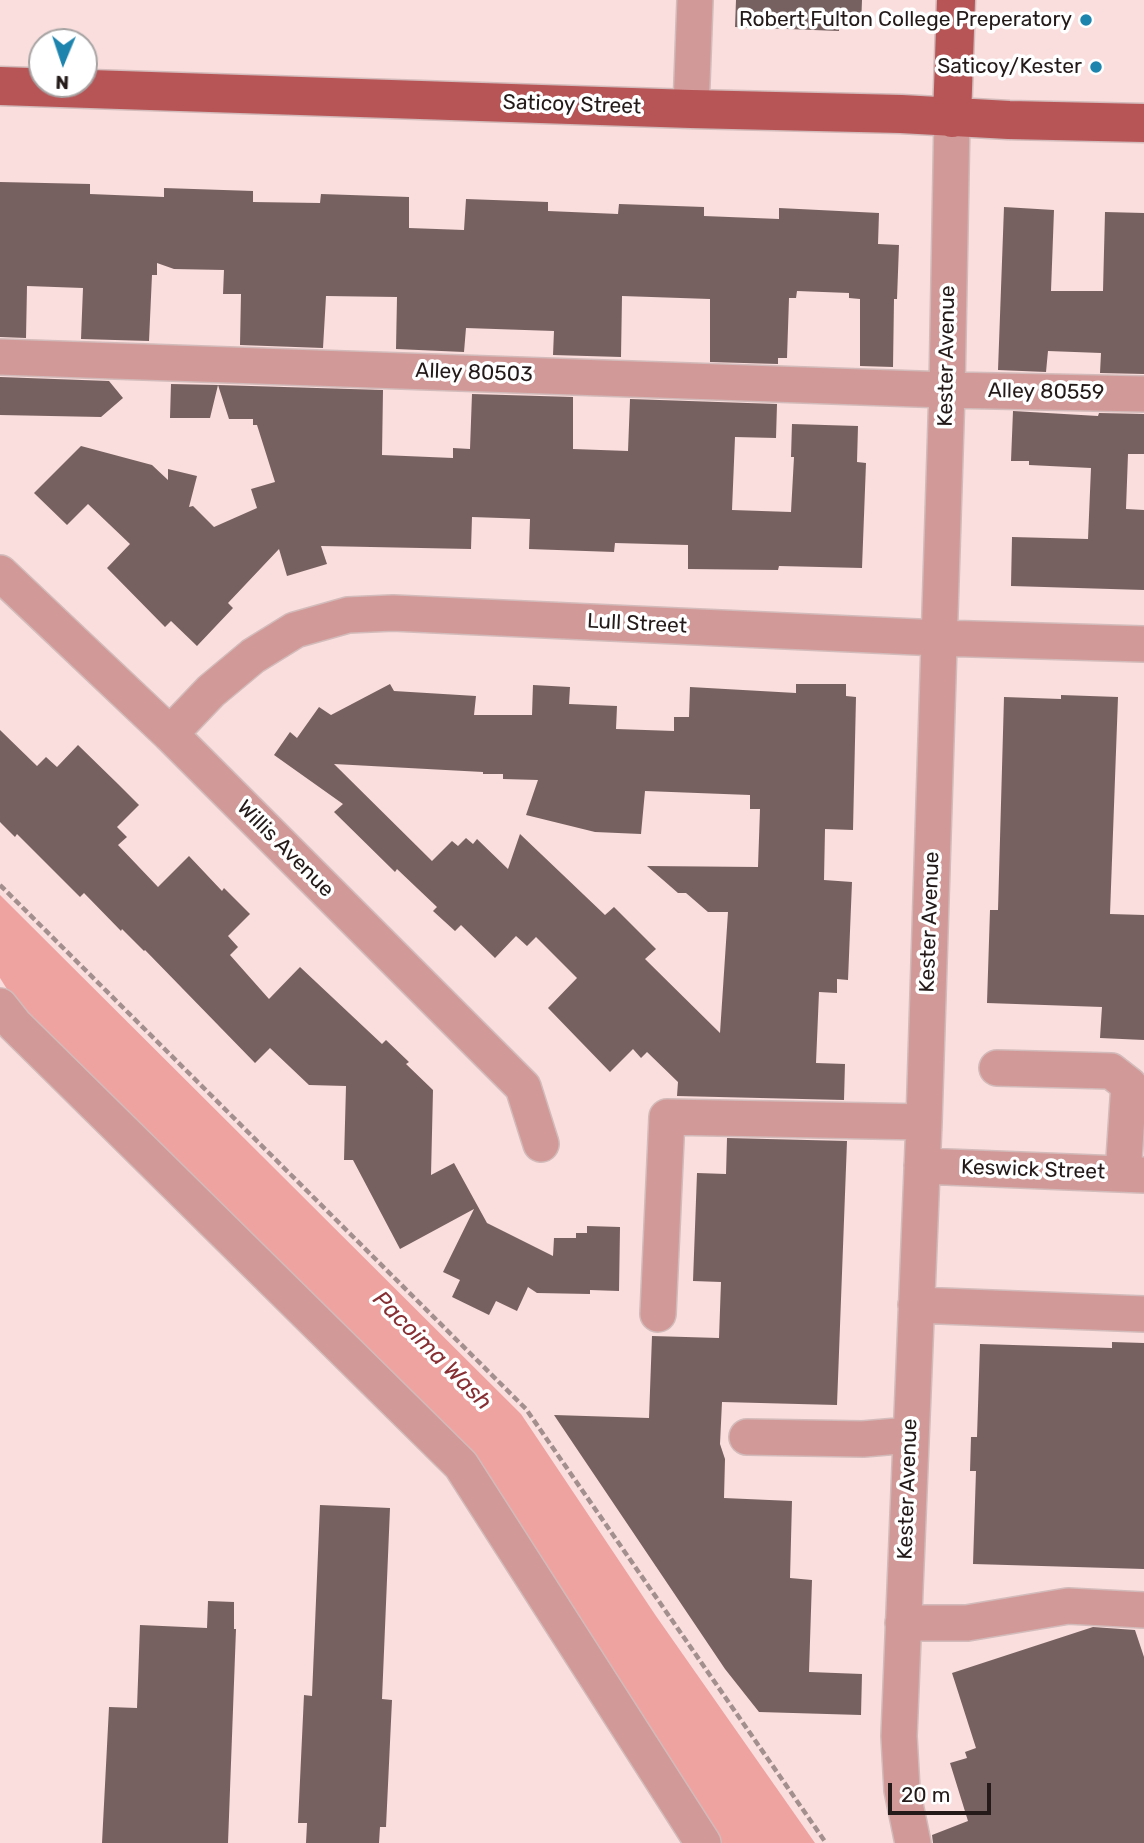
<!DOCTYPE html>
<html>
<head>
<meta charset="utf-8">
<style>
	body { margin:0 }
	#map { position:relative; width:1144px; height:1843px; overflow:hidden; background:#f9dedd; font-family:Rubik,sans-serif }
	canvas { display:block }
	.north { position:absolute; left:28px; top:28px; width:70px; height:70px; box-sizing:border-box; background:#fff; border:2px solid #a7a3a3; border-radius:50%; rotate:182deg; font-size:19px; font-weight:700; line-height:28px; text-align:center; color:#231a19 }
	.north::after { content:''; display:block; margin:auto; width:24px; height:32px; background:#1d84ae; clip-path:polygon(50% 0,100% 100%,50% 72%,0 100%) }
	.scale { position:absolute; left:888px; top:1783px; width:103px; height:32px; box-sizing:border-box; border:4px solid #231a19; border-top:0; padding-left:9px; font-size:21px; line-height:24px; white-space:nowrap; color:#231a19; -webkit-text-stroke:5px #fff; paint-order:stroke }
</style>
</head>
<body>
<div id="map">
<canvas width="1144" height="1843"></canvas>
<div class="north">N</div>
<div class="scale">20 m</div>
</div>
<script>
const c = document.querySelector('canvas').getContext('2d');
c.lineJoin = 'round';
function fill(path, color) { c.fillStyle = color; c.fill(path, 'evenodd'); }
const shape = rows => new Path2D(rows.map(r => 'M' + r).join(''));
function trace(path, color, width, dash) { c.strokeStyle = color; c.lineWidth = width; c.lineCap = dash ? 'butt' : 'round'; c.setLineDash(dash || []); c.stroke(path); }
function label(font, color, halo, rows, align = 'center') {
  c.font = font + ' Rubik,sans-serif'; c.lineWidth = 7; c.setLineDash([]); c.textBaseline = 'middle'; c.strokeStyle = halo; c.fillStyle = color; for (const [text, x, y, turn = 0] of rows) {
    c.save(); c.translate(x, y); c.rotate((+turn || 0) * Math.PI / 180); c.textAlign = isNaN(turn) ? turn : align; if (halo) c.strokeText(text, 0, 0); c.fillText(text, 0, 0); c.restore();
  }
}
const water = shape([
	[0,895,521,1414,656,1616,815,1843,712,1843,451,1443,27,1021,0,978]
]);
const building = shape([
	[736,0,862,0,861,27,839,27,839,31,735,27],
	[0,182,90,184,90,194,164,197,164,188,253,191,253,202,320,203,321,194,409,197,409,228,464,230,466,199,548,202,548,211,618,214,619,204,704,207,704,216,779,219,779,208,879,213,878,244,899,245,897,299,894,299,893,367,860,366,860,299,849,298,849,293,797,291,796,298,789,298,787,358,778,358,778,364,710,362,710,299,622,296,621,357,553,355,554,331,466,328,464,352,396,349,397,297,326,296,323,348,240,345,241,294,223,294,224,270,174,269,157,263,157,275,152,275,149,341,81,339,83,288,27,286,26,338,0,337],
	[1004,207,1054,210,1051,291,1103,291,1105,212,1144,213,1144,374,1100,373,1101,353,1048,351,1046,372,998,370],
	[0,377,109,381,123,398,101,417,0,415],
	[171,384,218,385,210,418,170,418],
	[218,385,383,390,382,455,453,458,453,448,470,449,472,394,573,397,573,449,628,451,630,399,777,404,776,438,735,437,732,510,791,512,794,457,791,457,792,424,858,426,857,462,866,463,862,568,779,566,778,570,688,569,688,545,615,543,614,552,529,549,530,519,472,517,471,549,321,546,327,564,287,576,279,549,228,603,233,608,197,646,171,621,165,627,107,568,130,544,88,504,67,525,34,493,81,446,152,465,168,480,168,469,197,476,189,507,193,506,214,527,257,508,251,489,275,482,257,425,253,425,253,419,229,419],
	[1013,411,1098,416,1099,413,1144,414,1144,454,1128,454,1126,509,1144,510,1144,590,1011,586,1012,537,1088,539,1091,468,1029,465,1029,461,1011,461],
	[390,684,394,691,476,696,474,715,532,715,533,685,570,687,569,704,617,706,616,729,674,731,674,717,689,717,690,687,796,693,796,684,846,684,846,696,856,697,853,830,825,829,824,880,852,882,848,980,837,979,837,993,819,992,816,1063,845,1064,844,1100,677,1096,678,1082,647,1052,641,1058,633,1049,610,1072,548,1008,577,978,536,937,527,946,516,936,495,958,461,925,455,931,433,911,437,907,397,869,395,872,334,812,343,804,274,755,290,732,297,738,319,707,331,715],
	[334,764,483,772,483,774,503,774,503,779,538,780,526,815,595,832,641,834,645,791,750,795,750,809,760,809,758,867,647,866,678,893,686,893,708,912,728,912,720,1033,645,959,656,949,614,907,605,915,520,834,508,869,477,839,473,844,466,838,458,846,452,841,432,861],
	[1061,695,1118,697,1110,914,1144,915,1144,1040,1100,1038,1102,1007,987,1003,990,910,998,910,1004,697,1061,699],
	[0,730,37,766,46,757,57,767,78,745,118,784,139,805,117,827,127,837,118,845,158,887,189,856,222,891,224,888,250,914,228,936,238,947,230,955,269,999,300,967,382,1044,386,1040,409,1062,406,1064,433,1090,431,1175,454,1163,487,1223,553,1256,554,1238,576,1238,576,1233,587,1233,587,1226,620,1227,619,1291,590,1290,590,1294,537,1293,528,1287,517,1311,496,1301,489,1315,452,1297,460,1280,443,1272,474,1209,400,1249,353,1160,344,1160,346,1086,309,1085,270,1048,255,1063,145,950,144,951,122,929,121,931,84,893,80,897,17,834,15,837,0,822],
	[727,1138,847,1141,837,1405,722,1402,720,1444,725,1459,724,1498,792,1501,790,1578,812,1580,809,1672,862,1674,861,1715,759,1712,725,1669,554,1415,649,1418,652,1336,719,1338,721,1282,693,1281,697,1173,726,1174],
	[1112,1342,1144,1343,1144,1569,973,1564,976,1471,970,1471,971,1437,977,1437,980,1344,1112,1348],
	[320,1505,390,1508,382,1699,392,1700,386,1827,380,1827,379,1843,306,1843,307,1823,298,1823,304,1695,312,1696],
	[208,1601,234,1602,234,1629,236,1629,228,1843,102,1843,109,1707,137,1708,140,1625,207,1628],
	[1093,1627,1135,1630,1144,1657,1144,1843,933,1843,932,1835,968,1821,950,1763,967,1758,965,1752,976,1748,952,1673]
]);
const path = shape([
	[0,885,526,1409,826,1843]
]);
const minor = shape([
	[691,109,695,0],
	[0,357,947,390,1144,394],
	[0,573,170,734,523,1087,541,1144],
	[170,734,211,691,253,656,295,630,348,615,393,613,939,638,1144,644],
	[0,1006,15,1025,461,1465,703,1843],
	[997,1068,1111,1071,1129,1085,1123,1174],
	[922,1166,1144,1175],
	[916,1305,1144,1314],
	[658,1314,667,1117,924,1122],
	[747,1437,863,1439,910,1435],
	[903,1623,967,1623,1068,1606,1144,1610],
	[913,1843,902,1790,899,1736,924,1122,947,390,952,118]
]);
const major = shape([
	[0,86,691,109,901,114,1009,120,1144,123],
	[952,118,956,0]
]);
const markers = [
	[1086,20,7,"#1d84ae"],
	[1096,67,7,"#1d84ae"]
];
const poiNames = [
	["Robert Fulton College Preperatory",1072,20],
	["Saticoy/Kester",1082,67]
];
const streetNames = [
	["Saticoy Street",572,105,2],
	["Kester Avenue",947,356,-89],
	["Alley 80503",474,373,2],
	["Alley 80559",1046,392,1],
	["Lull Street",637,624,3],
	["Willis Avenue",285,849,45],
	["Kester Avenue",930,922,-88],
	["Keswick Street",1033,1170,2],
	["Kester Avenue",908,1489,-88]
];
const waterNames = [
	["Pacoima Wash",432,1351,45]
];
fill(water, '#efa3a1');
fill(building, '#776160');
trace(minor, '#d2bbba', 38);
trace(major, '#d2bbba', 41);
trace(path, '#a38f8e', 4.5, [7, 3.5]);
trace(minor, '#d19997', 35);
trace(major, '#b65456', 38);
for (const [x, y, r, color] of markers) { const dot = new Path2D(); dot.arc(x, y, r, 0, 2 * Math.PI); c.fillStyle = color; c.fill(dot); trace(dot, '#fff', 2.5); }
label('21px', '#231a19', '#fff', poiNames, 'right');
label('21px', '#231a19', '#fff', streetNames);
label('italic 23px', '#872f33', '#fff', waterNames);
</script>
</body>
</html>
